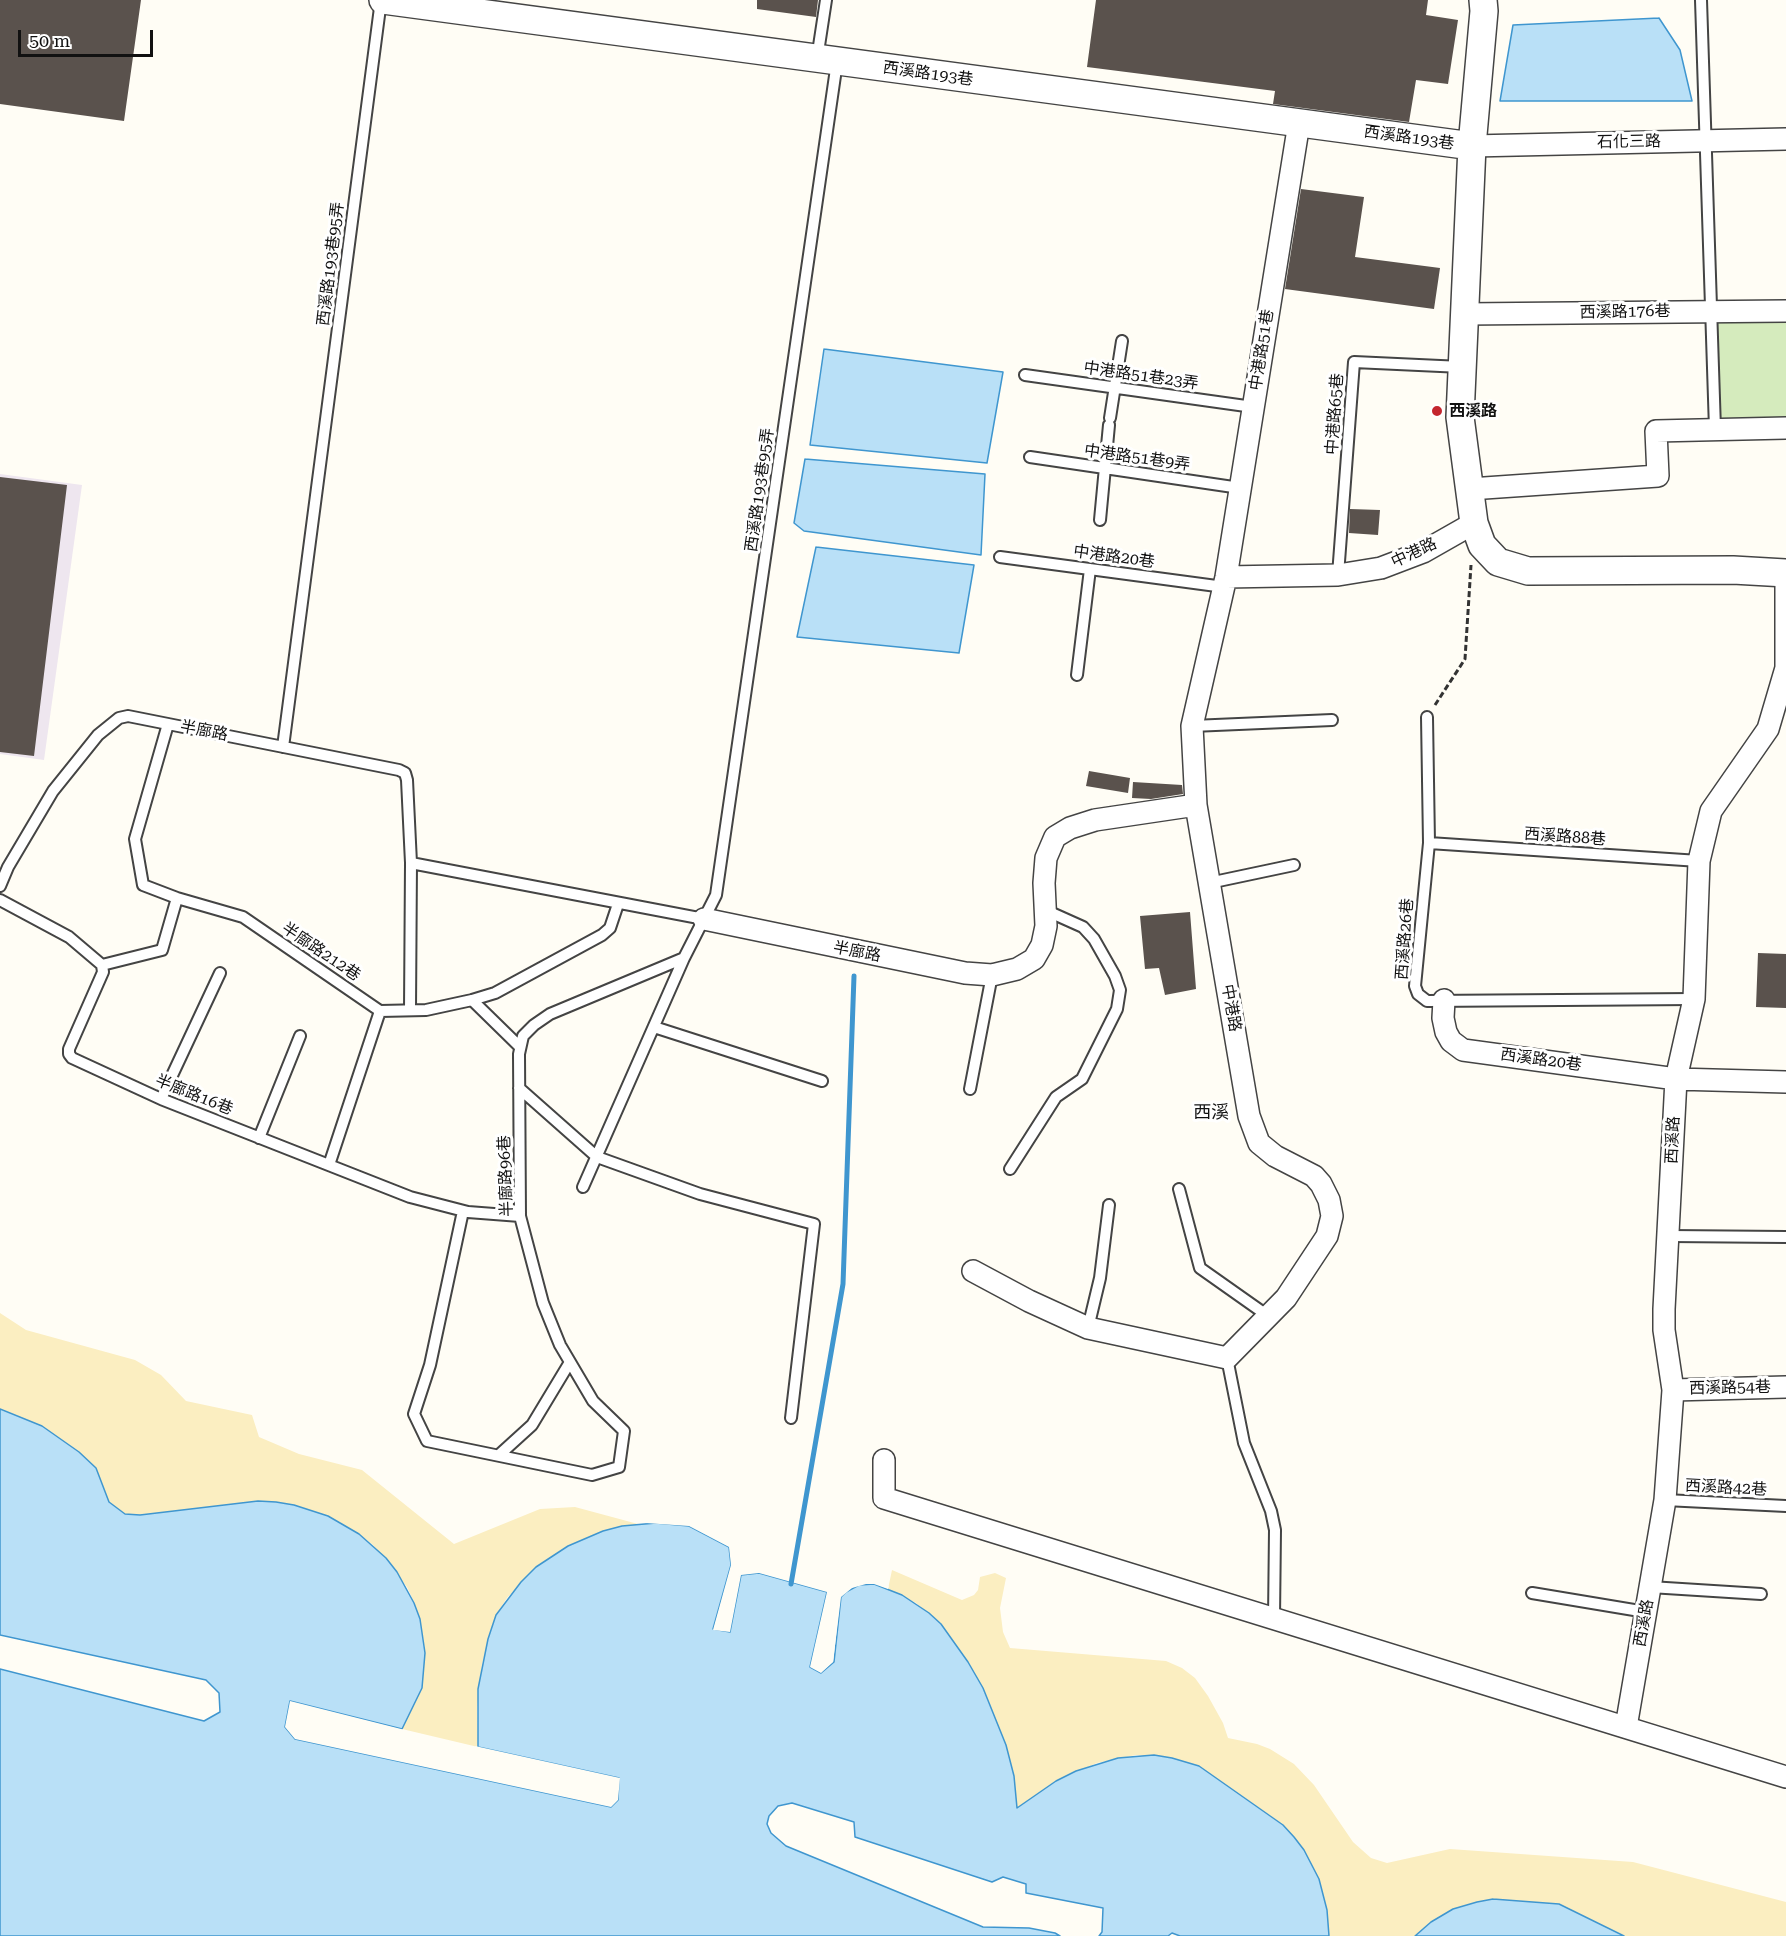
<!DOCTYPE html>
<html>
<head>
<meta charset="utf-8">
<style>
	body { margin:0 }
	#map { position:relative; width:1786px; height:1936px; overflow:hidden; background:#fffdf5; font-family:"Roboto Serif",serif }
	canvas { display:block }
	.scale { position:absolute; left:18px; top:30px; width:135px; height:27px; box-sizing:border-box; border:3px solid #111; border-top:0; padding-left:8px; font-size:18px; line-height:21px; white-space:nowrap; color:#111; -webkit-text-stroke:4px #fff; paint-order:stroke }
</style>
</head>
<body>
<div id="map">
<canvas width="1786" height="1936"></canvas>
<div class="scale">50 m</div>
</div>
<script>
const c = document.querySelector('canvas').getContext('2d');
c.lineJoin = 'round';
function fill(path, color) { c.fillStyle = color; c.fill(path, 'evenodd'); }
const shape = rows => new Path2D(rows.map(r => 'M' + r).join(''));
function trace(path, color, width, dash) { c.strokeStyle = color; c.lineWidth = width; c.lineCap = dash ? 'butt' : 'round'; c.setLineDash(dash || []); c.stroke(path); }
function label(font, color, halo, rows, align = 'center') {
  c.font = font + ' "Roboto Serif","Noto Sans TC",serif'; c.lineWidth = 6; c.setLineDash([]); c.textBaseline = 'middle'; c.strokeStyle = halo; c.fillStyle = color; for (const [text, x, y, turn = 0] of rows) {
    c.save(); c.translate(x, y); c.rotate((+turn || 0) * Math.PI / 180); c.textAlign = isNaN(turn) ? turn : align; if (halo) c.strokeText(text, 0, 0); c.fillText(text, 0, 0); c.restore();
  }
}
const industrial = shape([
	[0,474,82,485,44,760,0,754]
]);
const green = shape([
	[1786,317,1786,423,1720,424,1716,318]
]);
const sand = shape([
	[0,1313,26,1330,135,1360,161,1375,186,1401,252,1415,259,1437,299,1454,362,1470,454,1544,540,1509,575,1507,638,1524,603,1531,567,1546,536,1567,507,1598,496,1615,482,1664,477,1708,478,1747,402,1729,422,1688,425,1653,423,1636,414,1602,407,1587,373,1545,359,1534,327,1516,294,1505,276,1502,258,1501,140,1515,125,1514,118,1511,109,1502,79,1452,42,1426,0,1409],
	[892,1570,962,1600,974,1595,978,1590,980,1577,995,1573,1006,1578,1000,1608,1003,1632,1010,1648,1166,1661,1182,1668,1195,1678,1208,1696,1223,1723,1228,1738,1257,1744,1270,1749,1294,1764,1314,1785,1353,1842,1371,1858,1387,1863,1450,1849,1633,1862,1786,1902,1786,1936,1624,1936,1559,1904,1493,1899,1477,1902,1453,1909,1431,1922,1415,1936,1329,1936,1327,1910,1319,1879,1304,1850,1294,1837,1199,1766,1172,1758,1136,1755,1097,1763,1056,1781,1017,1809,1014,1776,1006,1745,983,1688,968,1662,941,1624,916,1603,888,1589]
]);
const water = shape([
	[1659,18,1680,50,1692,101,1500,101,1513,25,1659,18],
	[824,349,1003,372,987,463,810,445,824,349],
	[805,459,985,474,981,555,804,531,794,523,805,459],
	[816,547,974,565,959,653,797,637,816,547],
	[0,1409,42,1426,79,1452,96,1468,109,1502,125,1514,140,1515,258,1501,276,1502,294,1505,328,1516,359,1534,386,1558,397,1572,414,1603,420,1619,425,1653,422,1688,402,1729,290,1701,285,1727,295,1739,611,1807,618,1800,619,1778,478,1747,478,1689,488,1639,496,1615,521,1582,536,1567,568,1546,603,1531,622,1526,656,1523,689,1526,729,1547,731,1565,713,1629,730,1632,741,1575,759,1573,827,1592,810,1667,821,1673,834,1662,841,1597,846,1592,859,1585,874,1584,902,1595,929,1613,941,1624,968,1662,983,1688,1006,1745,1014,1776,1017,1808,1056,1781,1076,1771,1118,1758,1154,1755,1172,1758,1199,1766,1283,1825,1294,1837,1304,1850,1319,1879,1327,1910,1329,1936,1180,1936,1172,1933,1168,1936,1099,1936,1102,1932,1103,1908,1026,1893,1026,1884,1003,1877,992,1882,855,1837,854,1822,792,1803,778,1806,769,1816,767,1824,771,1833,786,1846,983,1927,1029,1928,1055,1933,1060,1936,0,1936,0,1669,204,1721,220,1712,219,1693,206,1680,0,1635,0,1409],
	[1493,1899,1559,1904,1624,1936,1415,1936,1431,1922,1453,1909,1477,1902,1493,1899]
]);
const pier = shape([
	[656,1520,690,1523,731,1545,734,1566,717,1627,727,1629,740,1573,760,1570,829,1589,813,1666,820,1669,831,1661,839,1595,851,1586,866,1581,874,1581,889,1586,888,1589,874,1584,866,1584,852,1588,841,1597,833,1662,821,1673,810,1667,827,1592,759,1573,741,1575,730,1632,713,1630,731,1565,729,1547,689,1526,631,1522],
	[290,1701,405,1730,402,1732,292,1705,288,1726,297,1736,610,1804,615,1799,616,1780,477,1750,475,1746,620,1778,618,1800,611,1807,295,1739,285,1727]
]);
const stream = shape([
	[791,1584,843,1284,854,976]
]);
const building = shape([
	[0,0,141,0,124,121,0,104],
	[757,0,818,0,816,17,757,9],
	[1096,0,1428,0,1426,15,1458,20,1448,84,1416,80,1409,122,1273,104,1275,91,1087,67],
	[1301,189,1364,197,1355,257,1440,268,1434,309,1285,289],
	[0,477,67,485,34,756,0,752],
	[1350,509,1380,510,1378,535,1349,533],
	[1089,771,1130,778,1128,793,1086,786],
	[1133,782,1182,785,1183,794,1151,799,1132,798],
	[1190,912,1196,989,1165,995,1159,968,1145,969,1140,916],
	[1758,953,1786,954,1786,1008,1756,1007]
]);
const path = shape([
	[1435,705,1465,659,1471,565]
]);
const service = shape([
	[1701,0,1715,429],
	[817,59,826,0],
	[1025,375,1253,407],
	[1110,418,1122,341],
	[1030,457,1240,488],
	[1100,520,1109,425],
	[1000,557,1224,587],
	[1338,575,1354,362,1462,367],
	[1077,675,1090,569],
	[1427,717,1429,843,1415,986,1418,994,1427,1001,1694,999],
	[168,724,135,839,143,885,177,898,243,917,380,1011,426,1010,472,1000,495,993,602,935,610,928,618,904],
	[1192,726,1332,720],
	[283,747,381,0],
	[1429,843,1699,861],
	[411,863,704,919],
	[1209,883,1294,865],
	[0,886,8,867,53,791,98,735,119,718,128,716,399,770,405,773,407,780,411,863,410,1009],
	[0,900,69,937,102,965],
	[102,965,103,972,69,1049,69,1054,72,1058,161,1099,410,1197,468,1212,520,1216],
	[102,965,162,950,177,898],
	[472,1000,520,1047],
	[654,1027,822,1081],
	[519,1088,597,1157,700,1194,814,1224,791,1418],
	[970,1089,992,975],
	[161,1099,220,973],
	[259,1138,300,1036],
	[329,1165,380,1011],
	[1010,1169,1056,1097,1082,1079,1117,1009,1120,990,1115,976,1094,939,1083,927,1045,910],
	[583,1187,684,958,716,895,837,62],
	[1179,1189,1200,1268,1268,1316],
	[463,1211,430,1365,414,1414,427,1441,592,1475,619,1467,624,1431,593,1401,560,1345,543,1303,520,1216,519,1054,523,1036,534,1025,550,1014,684,958],
	[1669,1236,1786,1237],
	[1088,1328,1100,1278,1109,1205],
	[1227,1358,1244,1443,1271,1511,1275,1530,1274,1618],
	[499,1455,532,1425,570,1362],
	[1665,1500,1786,1506],
	[1650,1587,1761,1594],
	[1532,1593,1646,1612]
]);
const minor = shape([
	[1472,146,1786,139],
	[1465,314,1786,311],
	[1470,489,1658,476,1656,431,1786,428],
	[1226,577,1338,575,1381,568,1423,552,1474,523],
	[704,919,965,973,992,975,1017,969,1034,959,1042,945,1046,926,1044,883,1046,858,1055,837,1070,828,1095,820,1196,805],
	[1444,1000,1443,1018,1446,1032,1451,1041,1463,1050,1676,1079,1786,1082],
	[973,1271,1029,1301,1088,1328,1227,1358,1286,1298,1327,1236,1332,1216,1329,1200,1321,1184,1314,1176,1275,1156,1259,1143,1249,1116,1196,805,1192,726,1226,577,1299,123],
	[1673,1390,1786,1387],
	[884,1460,884,1498,1786,1777],
	[1626,1727,1665,1500,1673,1390,1664,1330,1664,1309,1676,1079,1694,999,1699,861,1711,811,1768,729,1786,668,1786,573]
]);
const tertiary = shape([
	[383,0,1472,146],
	[1483,0,1484,11,1472,146,1460,417,1474,523,1482,545,1498,562,1528,571,1733,570,1786,573]
]);
const markers = [
	[1437,411,6,"#c4262e"]
];
const streetNames = [
	["西溪路193巷",928,74,8],
	["西溪路193巷",1409,138,8],
	["石化三路",1629,142,-1],
	["西溪路193巷95弄",331,264,-83],
	["西溪路176巷",1625,312,-1],
	["中港路51巷",1262,350,-81],
	["中港路51巷23弄",1141,376,8],
	["中港路65巷",1335,414,-86],
	["中港路51巷9弄",1137,458,8],
	["西溪路193巷95弄",760,490,-82],
	["中港路",1414,553,-25],
	["中港路20巷",1114,557,8],
	["半廍路",204,731,11],
	["西溪路88巷",1565,837,4],
	["西溪路26巷",1405,939,-86],
	["半廍路212巷",321,952,34],
	["半廍路",857,952,11],
	["中港路",1231,1008,80],
	["西溪路20巷",1541,1060,8],
	["半廍路16巷",194,1095,22],
	["西溪路",1673,1140,-87],
	["半廍路96巷",506,1176,-92],
	["西溪路54巷",1730,1388,-1],
	["西溪路42巷",1726,1488,3],
	["西溪路",1644,1623,-80]
];
const poiNames = [
	["西溪路",1449,411]
];
const neighbourhoodNames = [
	["西溪",1211,1113]
];
fill(industrial, '#eee6ef');
fill(green, '#d5ebbd');
fill(sand, '#fbeec1');
fill(water, '#b9e0f7');
trace(water, '#3f96cf', 1.5);
fill(pier, '#fffdf5');
trace(stream, '#3f96cf', 5);
fill(building, '#5a524d');
trace(service, '#444', 14);
trace(minor, '#444', 24);
trace(tertiary, '#444', 30);
trace(path, '#333', 3, [6, 3]);
trace(service, '#fff', 10);
trace(minor, '#fff', 21);
trace(tertiary, '#fff', 27);
for (const [x, y, r, color] of markers) { const dot = new Path2D(); dot.arc(x, y, r, 0, 2 * Math.PI); c.fillStyle = color; c.fill(dot); trace(dot, '#fff', 2); }
label('16px', '#111', '#fff', streetNames);
label('bold 16px', '#111', '#fff', poiNames, 'left');
label('18px', '#111', '#fff', neighbourhoodNames);
</script>
</body>
</html>
